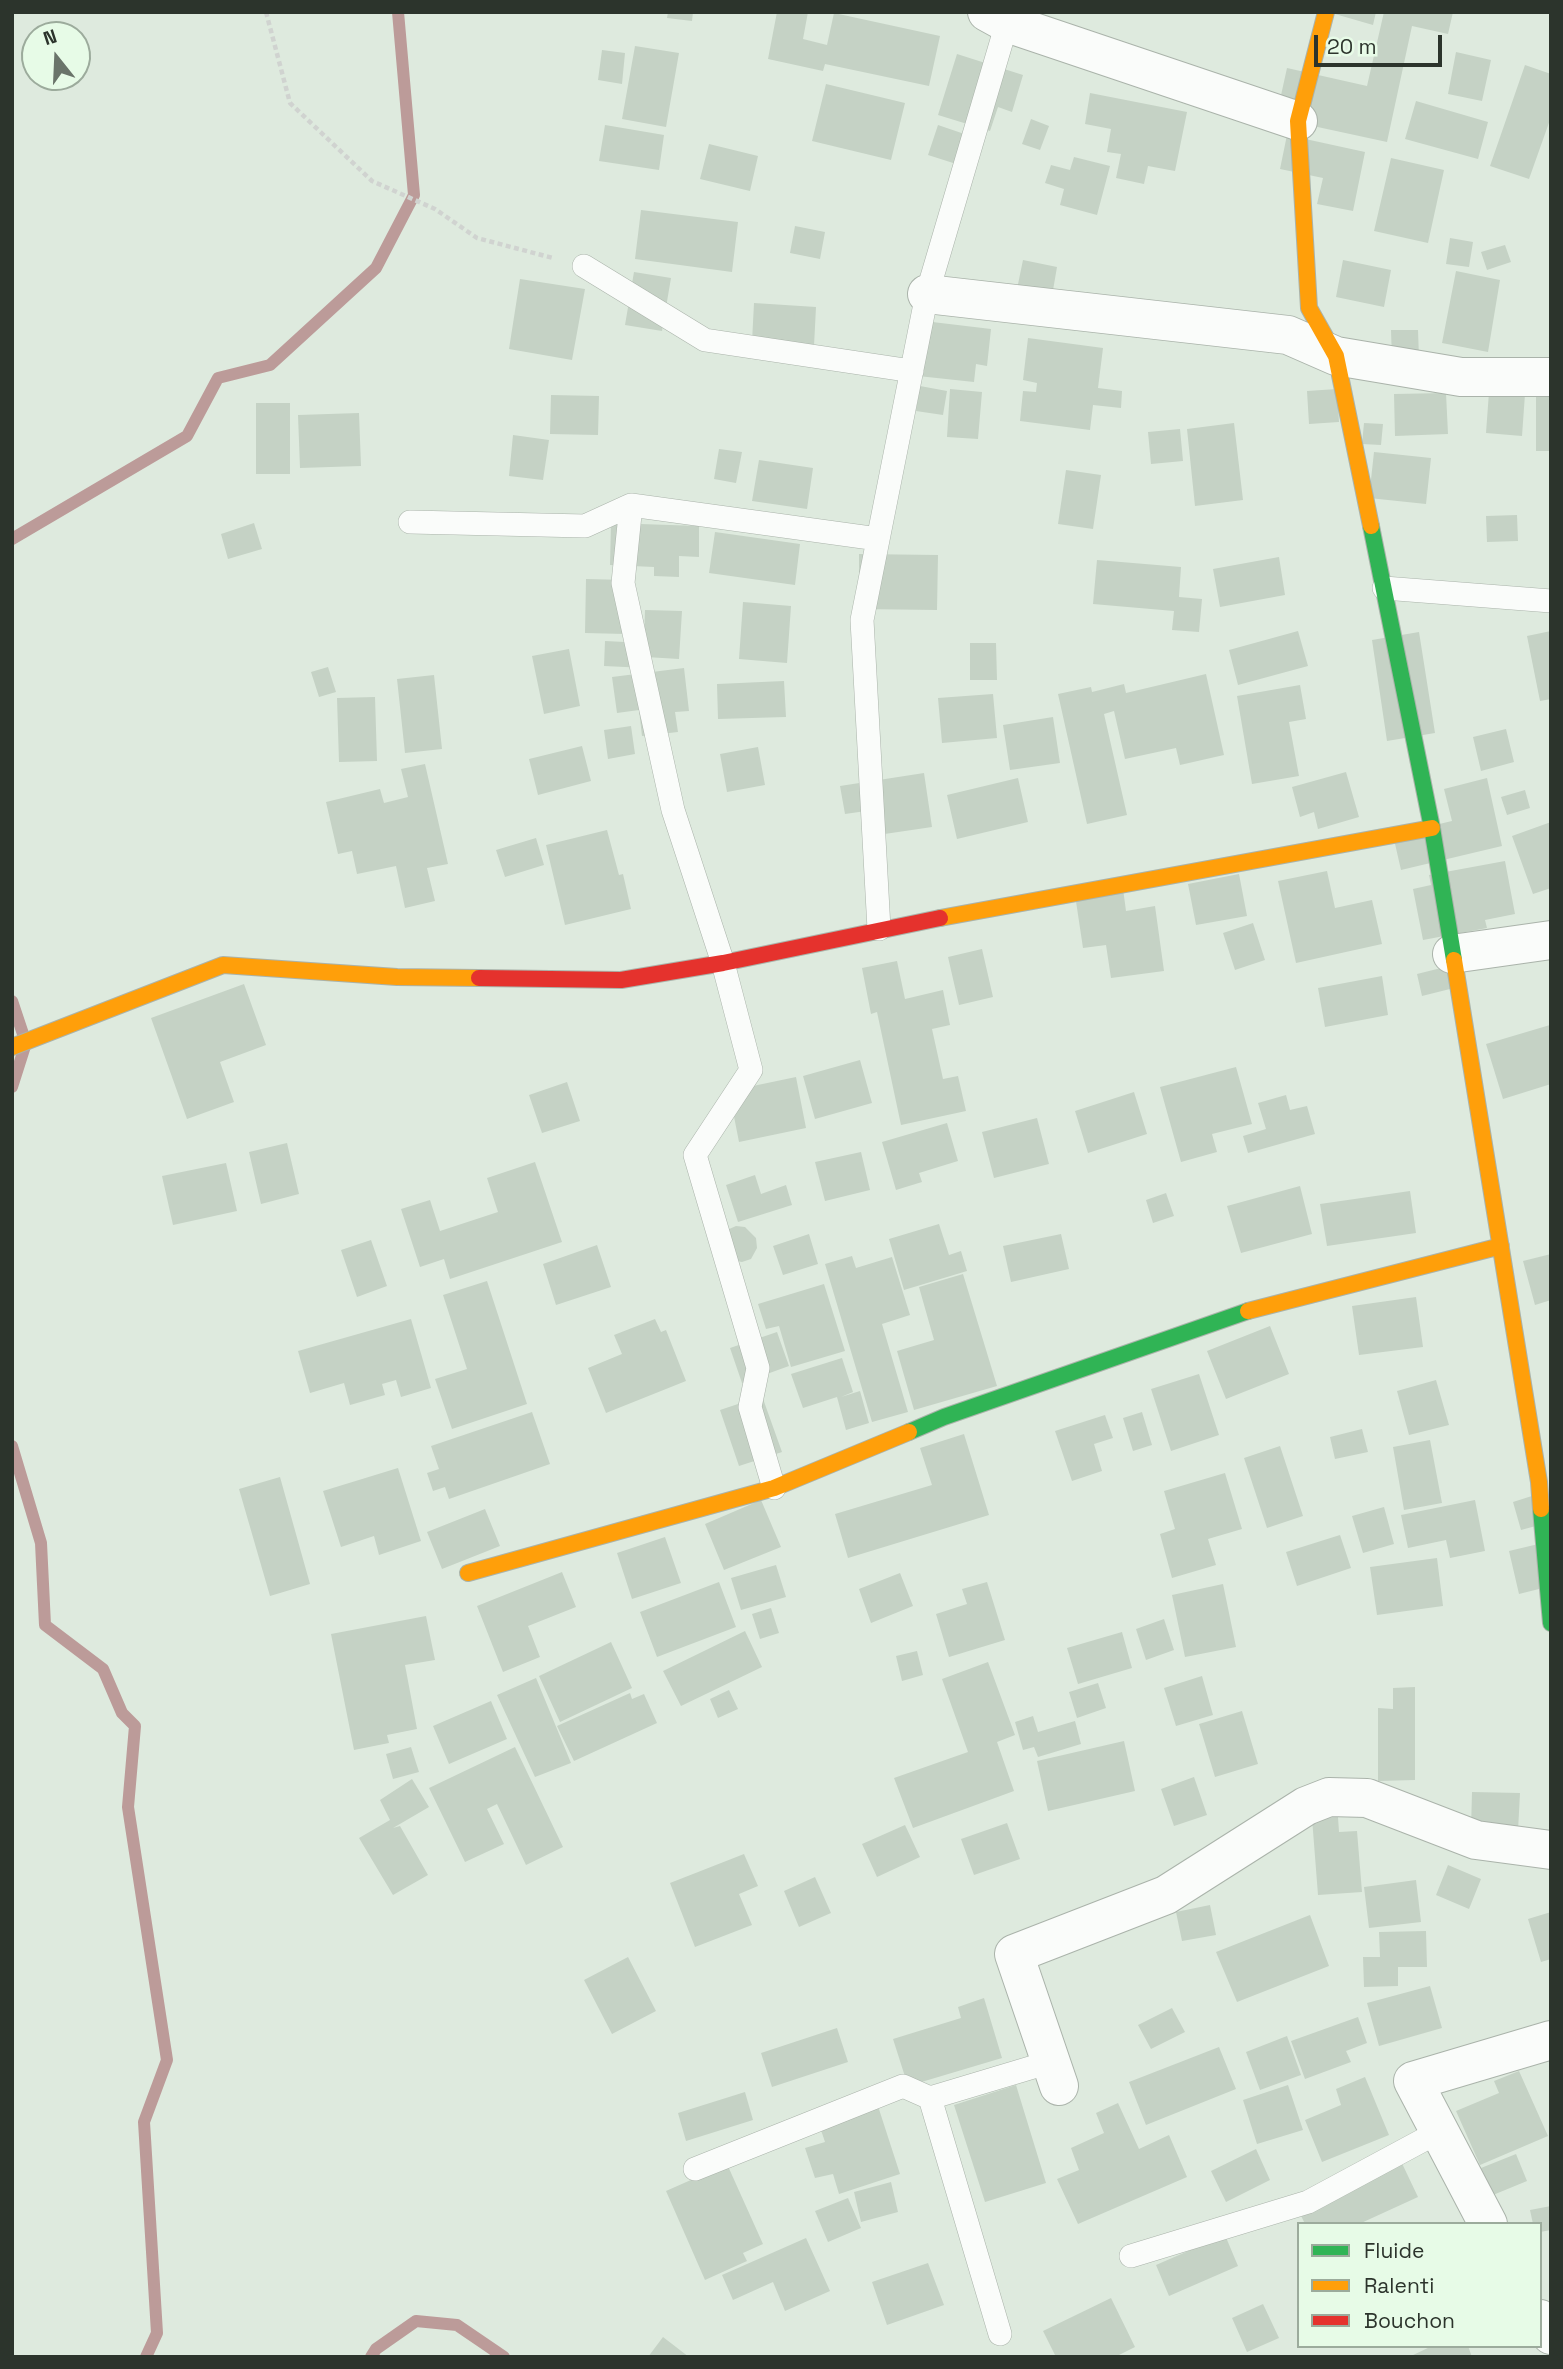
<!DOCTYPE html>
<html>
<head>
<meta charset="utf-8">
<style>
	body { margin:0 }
	#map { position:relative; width:1563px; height:2369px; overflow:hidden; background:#deeade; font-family:"Space Grotesk",sans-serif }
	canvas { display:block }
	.frame { position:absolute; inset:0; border:14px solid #2c342c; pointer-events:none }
	.legend { position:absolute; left:1297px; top:2222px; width:245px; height:126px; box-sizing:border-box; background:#e7fbe7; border:2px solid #9cab9c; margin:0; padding:9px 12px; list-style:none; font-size:21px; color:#2c342c }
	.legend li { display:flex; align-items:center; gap:14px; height:35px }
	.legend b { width:35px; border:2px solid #9cab9c }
	.north { position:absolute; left:21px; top:21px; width:70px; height:70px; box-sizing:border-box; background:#e7fbe7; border:2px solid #9cab9c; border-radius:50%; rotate:342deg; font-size:19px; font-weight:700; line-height:28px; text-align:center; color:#2c342c }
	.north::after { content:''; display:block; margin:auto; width:24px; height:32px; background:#6a746a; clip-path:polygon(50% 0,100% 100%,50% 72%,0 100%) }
	.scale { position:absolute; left:1314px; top:35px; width:128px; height:32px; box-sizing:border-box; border:4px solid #2c342c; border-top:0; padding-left:9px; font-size:21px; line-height:24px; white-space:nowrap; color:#2c342c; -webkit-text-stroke:5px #e7fbe7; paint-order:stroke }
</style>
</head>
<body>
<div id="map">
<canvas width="1563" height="2369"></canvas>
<div class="frame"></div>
<ul class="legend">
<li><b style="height:9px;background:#30b455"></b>Fluide</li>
<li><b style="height:9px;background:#ff9f0a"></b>Ralenti</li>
<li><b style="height:9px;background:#e5322d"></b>Bouchon</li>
</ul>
<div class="north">N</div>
<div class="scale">20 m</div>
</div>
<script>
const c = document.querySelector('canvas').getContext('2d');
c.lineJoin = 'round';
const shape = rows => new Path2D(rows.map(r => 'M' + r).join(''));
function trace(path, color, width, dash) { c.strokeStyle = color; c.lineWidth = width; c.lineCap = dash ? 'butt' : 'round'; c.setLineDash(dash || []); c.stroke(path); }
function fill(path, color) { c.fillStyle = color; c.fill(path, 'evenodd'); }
const stream = shape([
	[12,539,187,436,218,378,270,365,376,268,414,195,398,12],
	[12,1001,26,1043,12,1087],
	[12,1446,41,1543,45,1625,103,1669,122,1713,135,1726,128,1807,167,2060,144,2122,157,2333,146,2357],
	[371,2357,376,2349,416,2321,457,2325,504,2357]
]);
const building = shape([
	[668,12,693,12,692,21,667,18],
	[777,12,808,12,803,39,827,45,834,13,940,36,929,86,825,64,823,71,768,59],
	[1328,12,1376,12,1373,25],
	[1384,12,1453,12,1448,34,1412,26,1387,142,1276,118,1287,68,1367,86],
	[635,46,679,53,666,127,622,119],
	[602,50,625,53,622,84,598,80],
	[1456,52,1491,60,1482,101,1448,94],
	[957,54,1023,75,1012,112,998,107,990,131,938,115],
	[1525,65,1551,74,1551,117,1529,179,1490,166],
	[826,84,905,103,891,160,812,141],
	[1090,93,1187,112,1175,171,1148,166,1144,184,1116,178,1121,154,1107,152,1111,129,1085,124],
	[1416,101,1488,122,1478,159,1405,139],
	[1031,119,1049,126,1040,150,1022,144],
	[605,125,664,135,659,170,599,161],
	[938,125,982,140,972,169,928,155],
	[1287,135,1365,152,1353,211,1317,204,1323,178,1280,169],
	[709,144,758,156,750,191,700,179],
	[1074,157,1110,166,1097,215,1060,205,1064,189,1045,183,1051,165,1070,170],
	[1391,158,1444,170,1428,243,1374,231],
	[641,210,738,222,732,272,635,259],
	[795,226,825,232,820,259,790,253],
	[1450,238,1473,242,1469,267,1446,264],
	[1505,245,1511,262,1487,270,1481,252],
	[1023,260,1057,267,1052,296,1017,289],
	[1343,260,1391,270,1384,307,1336,297],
	[1456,271,1500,280,1488,352,1442,343],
	[634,272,671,278,662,331,625,325],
	[520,279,585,289,572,360,509,349],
	[754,303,816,307,814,346,752,342],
	[924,321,991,329,987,366,976,364,974,382,918,376],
	[1391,330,1418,330,1419,358,1392,360],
	[1028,338,1103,348,1098,388,1122,391,1121,408,1093,405,1090,430,1020,421,1023,391,1036,392,1037,383,1023,380],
	[920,386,947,391,943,415,916,411],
	[950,389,982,392,978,439,947,437],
	[1337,389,1339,422,1309,424,1307,391],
	[1489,392,1525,394,1522,436,1486,433],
	[1446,393,1448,434,1395,436,1394,394],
	[551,395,599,396,598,435,550,434],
	[1536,397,1551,397,1551,451,1536,451],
	[256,403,290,403,290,474,256,474],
	[359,413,361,466,300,468,298,415],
	[1234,423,1243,500,1195,506,1187,429],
	[1364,423,1383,424,1381,445,1362,444],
	[1180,429,1183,461,1151,464,1148,432],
	[513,435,549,440,543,480,509,476],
	[719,449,742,452,736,483,714,479],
	[1374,452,1431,458,1426,504,1369,498],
	[759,460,813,468,807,509,752,501],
	[1066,470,1101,475,1093,529,1058,524],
	[1517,515,1518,541,1487,542,1486,516],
	[254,523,262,549,228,559,221,534],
	[611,523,699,526,699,557,679,556,679,577,654,576,654,567,610,565],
	[715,532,800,544,795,585,709,573],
	[859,554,938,555,937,610,859,609],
	[1279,557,1285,595,1220,607,1213,569],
	[1097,560,1181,567,1179,597,1202,599,1199,632,1172,630,1174,611,1093,604],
	[586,579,627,580,625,634,585,633],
	[743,602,791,606,787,663,739,659],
	[645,610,682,611,679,659,646,657,646,668,604,666,605,641,644,643],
	[1298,631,1308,666,1238,685,1229,650],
	[1551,631,1551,699,1540,701,1527,636],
	[1419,632,1435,733,1387,741,1372,640],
	[970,643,996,643,997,680,970,680],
	[569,649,580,706,544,714,532,656],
	[328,667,336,692,319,697,311,672],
	[684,668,689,711,675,712,678,732,642,736,639,710,617,713,612,677],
	[1206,674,1224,755,1180,765,1176,748,1125,759,1114,711,1104,714,1127,815,1087,824,1058,694,1091,687,1092,692,1124,684,1126,693],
	[434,675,442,749,405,753,397,679],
	[784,681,786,717,718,719,717,684],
	[1300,685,1306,719,1289,722,1299,776,1252,784,1237,696],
	[993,694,997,738,942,743,938,698],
	[375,697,377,761,339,762,337,698],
	[1053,717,1060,763,1010,770,1003,725],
	[631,726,635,754,608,759,604,730],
	[1506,729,1514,762,1481,771,1473,737],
	[582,746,591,781,538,795,529,759],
	[758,747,765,785,727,792,720,754],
	[425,764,448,864,427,868,435,901,405,908,396,866,357,874,352,851,338,854,326,802,380,789,384,803,408,797,401,769],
	[1346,772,1359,817,1318,829,1314,812,1300,817,1292,787],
	[924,773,932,827,871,836,866,811,845,814,840,786],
	[1018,778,1028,822,957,839,947,795],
	[1487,778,1502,846,1401,870,1393,835,1452,821,1444,789],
	[1525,790,1530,808,1507,815,1501,797],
	[1551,822,1551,888,1533,894,1512,836],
	[607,830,619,875,623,874,631,909,565,925,546,845],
	[536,838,544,865,505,877,496,850],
	[1505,861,1515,914,1485,920,1487,928,1423,940,1413,889,1431,885,1429,875],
	[1327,871,1335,908,1372,900,1382,944,1296,963,1278,881],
	[1239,874,1247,916,1196,925,1188,884],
	[1122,881,1126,911,1155,906,1164,971,1111,978,1106,945,1083,948,1074,888],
	[1253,923,1265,960,1235,970,1223,933],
	[982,949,993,997,959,1005,948,957],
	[897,961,905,999,943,990,950,1025,932,1029,943,1079,958,1076,966,1111,901,1125,877,1012,871,1014,862,968],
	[1449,966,1454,988,1422,996,1417,974],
	[1382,976,1388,1015,1325,1027,1318,988],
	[244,984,266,1045,220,1062,234,1102,187,1119,151,1018],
	[1550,1025,1551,1084,1503,1099,1486,1044],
	[860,1060,872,1103,815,1119,803,1076],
	[1236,1067,1252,1124,1212,1134,1217,1152,1181,1162,1160,1087],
	[796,1077,806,1128,739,1142,729,1091],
	[567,1082,580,1121,542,1133,529,1095],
	[1134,1092,1147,1134,1088,1153,1075,1111],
	[1286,1095,1290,1110,1307,1106,1315,1134,1248,1153,1243,1136,1266,1129,1258,1103],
	[1037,1118,1049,1164,994,1178,982,1132],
	[947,1123,958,1161,919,1173,922,1182,896,1190,882,1142],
	[287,1143,299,1194,261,1204,249,1152],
	[861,1152,870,1190,825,1201,815,1162],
	[535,1162,562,1242,450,1279,444,1259,420,1267,401,1209,430,1200,440,1231,498,1212,487,1178],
	[226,1163,237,1211,173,1225,162,1176],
	[755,1175,761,1194,786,1185,792,1205,738,1222,726,1185],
	[1300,1186,1312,1234,1241,1253,1227,1206],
	[1410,1191,1416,1233,1327,1246,1320,1204],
	[1166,1193,1174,1216,1153,1223,1146,1200],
	[939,1224,949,1255,961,1251,967,1271,904,1290,889,1239],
	[736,1226,745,1227,756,1238,757,1248,751,1259,742,1262,730,1260,727,1230],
	[809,1234,818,1264,783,1275,773,1246],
	[1061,1234,1069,1269,1011,1282,1003,1246],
	[371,1240,387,1286,357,1297,341,1250],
	[597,1245,611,1287,556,1305,543,1264],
	[1551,1254,1551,1300,1535,1305,1523,1261],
	[852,1256,856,1268,892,1257,910,1315,882,1324,908,1412,872,1422,825,1264],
	[963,1274,997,1386,914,1410,897,1351,934,1340,919,1287],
	[487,1281,527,1404,452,1429,435,1379,467,1369,443,1295],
	[824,1284,845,1351,791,1367,779,1326,766,1329,758,1304],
	[1416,1297,1423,1347,1359,1355,1352,1306],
	[411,1319,431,1388,401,1397,396,1380,382,1384,385,1395,350,1405,344,1383,310,1393,298,1351],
	[655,1319,661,1332,666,1330,686,1381,606,1413,588,1368,622,1354,614,1335],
	[1270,1326,1289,1374,1226,1399,1207,1351],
	[777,1332,789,1366,742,1383,730,1348],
	[842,1358,853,1392,841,1397,860,1391,869,1423,846,1430,837,1397,803,1408,791,1374],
	[1199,1374,1219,1435,1171,1451,1151,1389],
	[1436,1380,1449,1425,1409,1435,1397,1391],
	[762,1396,782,1452,739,1466,720,1410],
	[532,1412,550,1464,449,1499,445,1487,433,1491,427,1473,439,1469,431,1446],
	[1142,1412,1152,1445,1133,1451,1123,1418],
	[1105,1415,1113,1438,1094,1444,1102,1471,1072,1481,1055,1431],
	[1362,1429,1368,1452,1335,1459,1330,1437],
	[964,1434,989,1515,848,1558,835,1514,932,1485,920,1448],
	[1430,1440,1442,1503,1404,1510,1393,1447],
	[1280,1446,1303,1516,1267,1528,1244,1458],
	[398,1468,421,1541,379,1555,374,1536,341,1547,323,1491],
	[1225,1473,1242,1529,1208,1539,1216,1565,1172,1578,1160,1534,1175,1529,1164,1491],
	[280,1477,310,1584,270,1596,239,1489],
	[1535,1495,1543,1524,1521,1530,1513,1502],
	[761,1500,781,1547,724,1570,705,1524],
	[1475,1500,1485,1551,1450,1558,1446,1540,1408,1548,1401,1515],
	[1384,1507,1394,1544,1363,1553,1352,1516],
	[485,1509,500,1546,442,1569,427,1532],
	[1340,1535,1351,1568,1297,1586,1286,1552],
	[665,1537,681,1583,632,1599,617,1553],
	[1551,1541,1551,1586,1519,1594,1509,1551],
	[1437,1558,1443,1606,1377,1615,1370,1567],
	[776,1565,786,1597,741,1610,731,1578],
	[562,1572,576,1607,528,1626,540,1657,503,1672,477,1606],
	[900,1573,913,1606,871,1623,859,1589],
	[719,1582,736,1627,657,1657,640,1612],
	[987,1582,1005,1640,949,1657,936,1614,967,1604,962,1589],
	[1223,1584,1236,1647,1185,1657,1172,1595],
	[771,1608,779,1633,760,1639,752,1614],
	[426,1616,435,1660,405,1665,417,1729,387,1735,389,1743,354,1750,331,1634],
	[1164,1619,1174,1650,1146,1660,1136,1629],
	[745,1631,762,1667,681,1706,663,1671],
	[1122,1632,1132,1668,1078,1684,1067,1648],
	[611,1642,632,1688,560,1722,539,1676],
	[917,1651,923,1675,902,1681,896,1656],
	[988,1662,1015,1735,997,1742,1014,1791,913,1828,894,1778,968,1752,942,1679],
	[1202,1676,1213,1715,1176,1726,1164,1688],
	[536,1678,571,1763,535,1777,497,1695],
	[1098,1683,1106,1708,1077,1718,1069,1692],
	[1415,1687,1415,1780,1378,1781,1378,1708,1393,1709,1393,1688],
	[729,1690,738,1709,718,1718,710,1699],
	[630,1693,632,1699,644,1694,657,1723,574,1761,557,1726],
	[491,1701,507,1739,449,1764,433,1726],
	[1242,1711,1258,1764,1215,1777,1199,1724],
	[1033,1716,1038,1732,1075,1721,1081,1744,1038,1757,1034,1747,1023,1750,1015,1722],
	[1124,1741,1135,1791,1048,1811,1037,1761],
	[411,1747,419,1772,393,1779,386,1754],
	[515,1747,563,1847,526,1865,497,1804,487,1809,504,1844,465,1862,429,1788],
	[1194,1777,1207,1815,1174,1826,1161,1789],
	[412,1779,429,1807,393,1828,400,1826,428,1875,393,1895,359,1838,390,1820,380,1800],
	[1472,1792,1520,1793,1518,1831,1471,1830],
	[1338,1817,1339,1832,1357,1831,1362,1892,1318,1895,1312,1818],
	[1007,1823,1020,1859,974,1875,961,1839],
	[905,1825,920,1857,877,1877,862,1844],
	[744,1854,758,1886,739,1894,752,1925,695,1947,670,1883],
	[1448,1865,1481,1879,1469,1909,1436,1895],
	[815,1877,831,1913,799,1927,784,1891],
	[1416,1880,1421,1922,1369,1928,1364,1887],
	[1210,1905,1216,1935,1182,1941,1176,1912],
	[1551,1912,1551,1959,1541,1962,1528,1919],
	[1310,1915,1329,1966,1237,2002,1216,1952],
	[1426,1931,1427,1967,1398,1967,1398,1986,1364,1987,1363,1957,1380,1957,1379,1932],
	[628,1957,656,2011,612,2034,584,1980],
	[1430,1986,1442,2028,1379,2046,1367,2003],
	[984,1998,1002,2058,908,2086,893,2039,961,2018,958,2007],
	[1172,2008,1185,2032,1151,2049,1138,2025],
	[1358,2017,1367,2043,1346,2051,1351,2062,1305,2079,1291,2041],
	[837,2028,848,2062,772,2087,761,2053],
	[1287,2036,1301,2075,1260,2090,1246,2052],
	[1219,2047,1236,2089,1146,2125,1129,2082],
	[1519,2071,1548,2136,1480,2165,1456,2111,1499,2093,1494,2081],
	[1365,2077,1389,2135,1322,2162,1305,2120,1341,2105,1336,2089],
	[1016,2085,1046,2183,985,2202,954,2105],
	[1288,2085,1303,2130,1257,2144,1243,2100],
	[745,2092,753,2120,686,2141,678,2113],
	[876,2100,900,2174,839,2194,833,2174,815,2178,805,2148,825,2142,817,2118],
	[1118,2103,1139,2149,1169,2135,1187,2177,1078,2224,1057,2179,1079,2170,1071,2148,1104,2133,1096,2113],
	[1256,2149,1270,2180,1226,2202,1211,2171],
	[1516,2154,1527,2181,1493,2195,1481,2168],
	[1398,2155,1418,2197,1359,2224,1305,2224,1295,2203],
	[727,2164,763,2244,743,2253,747,2261,705,2280,666,2191],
	[891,2182,898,2212,861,2222,854,2192],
	[848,2198,861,2228,828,2242,815,2211],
	[1551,2206,1551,2230,1540,2232,1540,2224,1533,2224,1530,2210],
	[1225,2235,1238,2266,1169,2296,1156,2265],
	[806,2238,830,2291,785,2311,773,2282,733,2300,722,2275],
	[928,2263,944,2305,887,2325,872,2282],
	[1111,2298,1135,2347,1115,2357,1056,2357,1043,2331],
	[1263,2304,1279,2338,1247,2352,1232,2318],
	[663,2337,689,2357,648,2357],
	[1432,2346,1468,2346,1472,2357,1409,2357]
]);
const path = shape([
	[266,12,290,103,372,181,435,209,477,238,553,258]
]);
const lane = shape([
	[584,266,705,340,912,371],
	[410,522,585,526,631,505],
	[1384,588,1551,601],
	[879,929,862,620,927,294,1007,23],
	[774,1488,750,1407,758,1368,695,1155,751,1070,723,963,673,810,623,583,631,505,878,539],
	[930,2098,1000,2334],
	[695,2169,903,2086,930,2098,1050,2062],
	[1131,2256,1308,2202,1440,2131]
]);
const street = shape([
	[987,12,1007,23,1298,121],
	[927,294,1288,335,1336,356,1461,377,1551,377],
	[1452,954,1551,940],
	[1059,2086,1014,1954,1166,1895,1306,1806,1329,1797,1367,1798,1476,1840,1551,1850],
	[1488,2224,1413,2081,1551,2040],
	[1540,2319,1551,2335]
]);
const fast = shape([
	[1371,526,1432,828,1454,960],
	[909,1432,944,1417,1248,1311],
	[1541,1509,1551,1623]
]);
const slow = shape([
	[1326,12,1298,121,1309,308,1336,356,1371,526],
	[940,918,1432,828],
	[1454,960,1539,1482,1541,1509],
	[12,1047,223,965,397,977,479,978],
	[1248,1311,1501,1246],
	[468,1573,774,1488,909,1432]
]);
const jam = shape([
	[479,978,621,980,723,963,940,918]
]);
trace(stream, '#bc9b99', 12);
fill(building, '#c5d2c5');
trace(lane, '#aab3aa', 24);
trace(street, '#aab3aa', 40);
trace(fast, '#aab3aa', 18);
trace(slow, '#aab3aa', 18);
trace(jam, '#aab3aa', 18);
trace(path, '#d0d3d0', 4.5, [5, 3.5]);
trace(lane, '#fafcfa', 23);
trace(street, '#fafcfa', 38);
trace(fast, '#30b455', 16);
trace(slow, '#ff9f0a', 16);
trace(jam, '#e5322d', 16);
</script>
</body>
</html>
